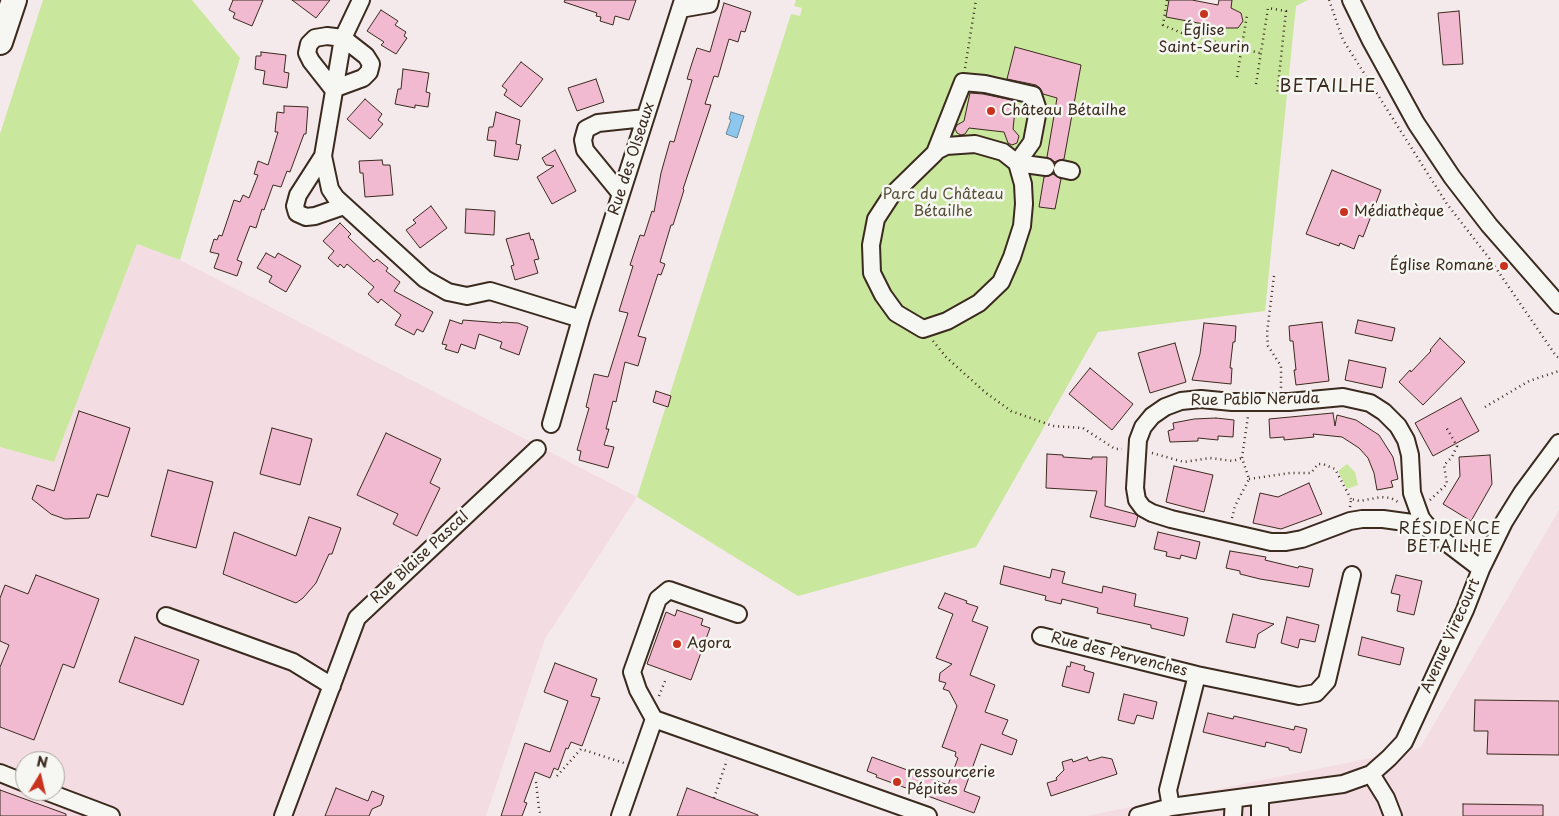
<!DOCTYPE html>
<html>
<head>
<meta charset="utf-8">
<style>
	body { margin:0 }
	#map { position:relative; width:1559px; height:816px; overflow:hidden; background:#f5eaeb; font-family:"Playpen Sans",sans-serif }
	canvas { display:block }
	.north { position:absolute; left:15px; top:751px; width:50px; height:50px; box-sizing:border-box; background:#f6f6f2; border:1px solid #aba49d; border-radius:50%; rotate:9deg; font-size:14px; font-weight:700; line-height:20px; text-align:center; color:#3b2a1e }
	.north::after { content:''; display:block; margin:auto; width:18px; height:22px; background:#c8321e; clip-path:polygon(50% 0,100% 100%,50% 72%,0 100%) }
</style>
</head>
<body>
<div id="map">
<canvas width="1559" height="816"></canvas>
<div class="north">N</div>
</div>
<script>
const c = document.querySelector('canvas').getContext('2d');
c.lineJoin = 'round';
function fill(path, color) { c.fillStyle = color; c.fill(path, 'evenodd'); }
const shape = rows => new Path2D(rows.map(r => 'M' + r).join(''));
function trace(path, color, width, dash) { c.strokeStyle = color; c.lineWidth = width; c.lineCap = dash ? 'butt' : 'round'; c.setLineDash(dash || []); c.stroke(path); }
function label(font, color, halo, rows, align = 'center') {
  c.font = font + ' "Playpen Sans",sans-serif'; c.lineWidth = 5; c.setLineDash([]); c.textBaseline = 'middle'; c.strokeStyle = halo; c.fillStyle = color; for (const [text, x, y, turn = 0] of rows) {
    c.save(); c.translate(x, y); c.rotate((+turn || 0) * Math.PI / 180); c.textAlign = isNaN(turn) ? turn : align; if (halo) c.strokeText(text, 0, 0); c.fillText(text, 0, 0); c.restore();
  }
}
const built = shape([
	[137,244,180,260,637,497,545,639,486,816,0,816,0,447,54,462],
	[25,761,55,761,55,791,25,791],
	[1559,510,1559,816,1086,816,1420,748]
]);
const green = shape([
	[43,0,192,0,240,58,180,260,137,244,54,462,0,447,0,134],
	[796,0,1169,0,1166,17,1224,28,1224,27,1232,28,1241,25,1243,19,1242,14,1238,11,1231,9,1232,0,1308,0,1296,6,1265,311,1098,332,976,547,798,596,637,497,791,14,800,16,802,8,794,6],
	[1347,464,1355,472,1358,485,1347,489,1338,471]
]);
const water = shape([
	[731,112,744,116,737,138,726,134,731,120,729,119,731,112]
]);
const building = shape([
	[233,0,263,0,252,26,233,18,235,13,229,10,233,0],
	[292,0,330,0,316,18,292,0],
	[565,0,636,0,629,20,615,16,613,25,600,21,601,17,596,16,597,13,564,2,565,0],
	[1169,0,1192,0,1218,5,1219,0,1232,0,1231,8,1241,13,1243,21,1238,28,1225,28,1166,17,1169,0],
	[724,3,751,12,745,32,741,31,738,42,729,39,718,77,714,76,705,104,711,105,683,189,684,190,673,225,671,225,660,262,665,264,661,275,658,274,638,336,646,338,638,366,625,362,616,402,613,401,606,429,609,429,604,445,614,447,608,468,579,460,581,451,577,450,589,408,586,407,594,374,608,377,628,313,619,311,633,266,630,265,640,235,644,236,652,211,654,212,661,173,670,141,674,142,692,80,687,79,692,63,697,48,710,52,724,3],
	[381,10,398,21,395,25,406,32,404,36,407,38,396,54,381,45,384,42,367,31,381,10],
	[1459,11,1463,64,1443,65,1438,13,1459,11],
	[1015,47,1081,65,1064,159,1059,160,1055,162,1047,157,1057,98,1043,94,1040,88,1036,85,1007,79,1015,47],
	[261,52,286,55,284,72,289,73,287,88,263,84,265,71,255,69,256,56,261,56,261,52],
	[521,62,543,79,521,107,504,95,507,90,502,86,521,62],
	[403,69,429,73,426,92,430,93,428,107,415,105,415,108,395,104,398,89,401,89,403,69],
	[596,79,604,102,577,111,568,88,596,79],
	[970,93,983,94,1016,101,1013,129,1019,136,1017,143,1012,145,1008,143,1004,132,969,128,965,134,961,135,957,133,955,129,957,125,964,121,970,93],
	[365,99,382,114,378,120,383,124,370,139,347,119,365,99],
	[284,106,308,107,306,134,304,134,290,172,287,171,281,187,273,185,264,210,262,209,256,228,250,226,237,260,242,262,237,276,214,268,219,254,210,252,214,239,217,240,219,235,222,236,234,200,240,202,243,195,249,198,258,175,254,174,258,161,268,165,278,132,275,132,277,112,284,113,284,106],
	[496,112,520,120,516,144,521,145,518,160,494,156,496,141,487,140,489,127,493,127,496,112],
	[555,150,576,191,552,204,537,177,554,166,546,165,542,158,555,150],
	[382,160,383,165,390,165,393,195,365,197,363,173,360,173,359,161,382,160],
	[1332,170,1381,190,1363,237,1359,235,1354,249,1340,243,1339,246,1306,234,1332,170],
	[1053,174,1061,179,1055,209,1039,207,1044,177,1049,176,1053,174],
	[431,206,447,228,420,248,406,230,416,223,413,220,431,206],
	[466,209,495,211,494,235,465,233,466,209],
	[340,223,351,234,348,237,374,262,377,259,388,268,386,271,400,282,394,291,433,312,423,332,417,329,414,335,395,325,401,315,381,299,378,303,368,294,374,287,347,264,344,268,340,264,338,267,328,258,334,251,323,241,340,223],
	[529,233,531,240,533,239,539,259,534,260,538,273,515,280,511,266,514,265,506,239,529,233],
	[266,253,275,258,278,253,301,266,286,292,269,282,272,276,257,268,266,253],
	[450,320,462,324,463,320,501,323,502,322,518,323,528,327,519,355,500,348,502,342,479,334,475,349,461,344,458,353,445,349,447,345,442,344,450,320],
	[1358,320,1395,328,1392,341,1355,333,1358,320],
	[1322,322,1329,381,1296,385,1294,370,1296,370,1293,341,1290,341,1289,326,1322,322],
	[1204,323,1236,326,1235,342,1233,342,1230,368,1232,368,1231,384,1192,380,1200,354,1204,323],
	[1440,338,1465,362,1423,405,1399,382,1410,370,1411,372,1431,351,1430,350,1440,338],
	[1175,343,1186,382,1150,393,1138,353,1175,343],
	[1349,360,1386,368,1382,388,1345,380,1349,360],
	[1090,368,1133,404,1112,430,1069,394,1090,368],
	[656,391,671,396,668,407,653,402,656,391],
	[1461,398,1479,431,1433,456,1415,423,1461,398],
	[79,411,130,428,108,497,97,494,89,518,65,519,51,514,32,499,37,485,54,491,79,411],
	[1333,413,1335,426,1337,415,1356,420,1379,435,1393,457,1398,479,1391,481,1393,487,1377,490,1374,473,1368,458,1359,448,1342,437,1313,434,1314,437,1284,440,1284,437,1270,438,1269,419,1333,413],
	[1216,418,1234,420,1233,437,1218,436,1218,440,1198,438,1198,441,1170,442,1168,431,1174,429,1173,423,1194,419,1216,418],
	[272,428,312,439,300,485,260,474,272,428],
	[386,433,441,459,430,483,440,488,417,536,393,524,398,514,357,495,386,433],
	[1047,454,1063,455,1063,457,1092,459,1092,457,1107,457,1105,506,1135,514,1138,516,1135,527,1090,517,1097,491,1046,488,1047,454],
	[1490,455,1492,484,1471,521,1443,504,1460,476,1459,457,1490,455],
	[1174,466,1213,475,1204,512,1166,502,1174,466],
	[168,470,213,482,196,548,151,536,168,470],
	[1309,483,1322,514,1281,529,1253,523,1260,493,1278,497,1309,483],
	[309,517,341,528,332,554,329,554,316,583,303,598,296,603,223,574,234,532,296,556,309,517],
	[1158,532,1200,542,1196,559,1181,555,1180,559,1166,556,1167,552,1154,549,1158,532],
	[1230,551,1266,557,1265,560,1298,568,1299,566,1313,569,1309,587,1260,579,1240,574,1240,571,1226,568,1230,551],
	[1004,566,1050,578,1052,569,1065,572,1062,583,1102,593,1103,586,1136,594,1134,606,1188,618,1184,636,1151,628,1151,625,1097,613,1098,608,1062,599,1061,604,1045,600,1046,596,1000,584,1004,566],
	[36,575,99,599,74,668,63,664,34,740,0,727,0,667,9,645,0,641,0,598,5,585,28,594,36,575],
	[1396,575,1422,581,1414,615,1397,611,1400,595,1391,593,1396,575],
	[945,593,967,601,966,603,978,607,972,621,988,627,970,675,995,685,985,712,1008,720,1002,734,1017,740,1012,755,981,744,964,791,980,797,974,813,876,777,877,775,867,771,872,757,948,785,958,758,955,756,956,752,942,747,957,706,949,691,943,689,946,683,939,681,940,673,952,664,936,658,953,614,938,608,945,593],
	[677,610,703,619,701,625,710,628,691,680,647,664,666,612,675,616,677,610],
	[1233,614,1274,624,1258,634,1255,648,1226,642,1233,614],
	[1287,617,1319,625,1315,642,1300,639,1298,648,1281,643,1287,617],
	[135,637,199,660,183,705,119,682,135,637],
	[1362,637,1404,648,1400,665,1358,655,1362,637],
	[1071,662,1085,666,1084,670,1094,673,1089,693,1062,686,1067,666,1070,667,1071,662],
	[555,663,597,679,591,696,600,698,582,746,571,742,568,749,566,748,558,770,554,768,550,778,535,772,524,802,527,803,522,816,501,816,525,743,550,752,568,701,544,692,555,663],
	[1124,694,1157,702,1153,719,1137,715,1134,724,1118,720,1124,694],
	[1475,700,1559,701,1559,755,1487,754,1488,731,1474,731,1475,700],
	[1208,713,1233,719,1234,716,1294,730,1295,726,1307,729,1301,753,1289,750,1289,748,1266,742,1265,747,1203,732,1208,713],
	[1087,757,1089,761,1102,757,1112,759,1117,774,1051,796,1047,783,1057,780,1056,778,1064,770,1062,762,1072,759,1073,762,1087,757],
	[336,788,368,801,372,791,384,796,381,805,372,809,369,816,325,816,336,788],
	[687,788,758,815,758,816,677,816,687,788],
	[0,790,66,814,66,816,0,816,0,790],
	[1463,804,1543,805,1543,816,1463,816,1463,804]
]);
const path = shape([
	[1167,0,1163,25,1184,34,1260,53],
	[1329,0,1343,40,1447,204,1489,258,1556,356,1559,358],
	[965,68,976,0],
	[1237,77,1247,15],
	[1256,84,1268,8,1286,11,1277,95],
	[1274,276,1267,333,1268,346,1281,366,1281,388],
	[933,341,946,357,986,393,1011,411,1053,426,1083,428,1115,449,1122,449],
	[1485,407,1529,381,1559,371],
	[1152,453,1184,462,1210,458,1233,461,1242,458],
	[1249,479,1290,473,1311,473,1318,464,1323,464,1335,469,1351,499],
	[1430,500,1447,484,1444,465,1452,457,1457,446,1446,427],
	[1350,507,1351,499,1360,501,1381,497,1391,498,1400,503],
	[1232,518,1235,506,1249,479,1242,458,1248,416],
	[659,696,665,681],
	[557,776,581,749,624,763],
	[536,782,539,809,541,816],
	[714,798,727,760]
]);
const minor = shape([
	[361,0,343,38,323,156,330,189,336,198,425,279,448,292,467,296,490,291,581,319],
	[1351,0,1371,41,1416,123,1452,177,1489,225,1559,305],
	[680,9,709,4,710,0],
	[327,36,343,38,366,56,371,64,369,72,363,78,333,89,311,61,307,53,309,44,315,38,327,36],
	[936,151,946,146,975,144,1003,152,1017,163,1023,184,1024,204,1022,226,1012,257,1001,282,979,303,947,321,923,329,896,313,883,295,872,273,871,245,876,219,891,196,935,153,963,82,985,84,1033,95,1038,110,1032,142,1017,163,1046,167],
	[323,156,298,195,295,206,297,213,306,217,315,216,344,206],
	[1062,169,1071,171],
	[621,194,585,150,583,140,586,129,598,123,645,118],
	[551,424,581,319,683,0],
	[1427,525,1383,519,1362,519,1350,521,1302,539,1286,542,1271,542,1171,519,1152,513,1143,508,1137,500,1135,488,1138,440,1143,427,1152,416,1165,407,1181,401,1201,399,1232,402,1289,402,1343,397,1370,403,1384,412,1398,426,1406,440,1410,455,1412,493,1421,518,1431,531,1481,569],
	[166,616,293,662,332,686],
	[1041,636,1197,675,1299,696,1316,693,1327,681,1352,575],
	[654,719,638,690,632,672,658,599,669,590,738,614],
	[0,773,25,783],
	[1371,774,1386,798,1393,816],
	[45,791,111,816],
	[1260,796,1260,816],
	[1171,807,1168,790,1197,675],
	[283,816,357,618,537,449],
	[620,816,654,719,928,816],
	[1138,816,1171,807,1343,784,1371,774,1389,758,1404,742,1465,610,1481,569,1504,522,1522,493,1559,443],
	[1233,816,1234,799]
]);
const highway = shape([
	[0,42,14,0]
]);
const markers = [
	[1204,14,5,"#c8321e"],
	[991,111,5,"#c8321e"],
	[1344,212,5,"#c8321e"],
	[1504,266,5,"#c8321e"],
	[677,644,5,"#c8321e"],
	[897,782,5,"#c8321e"]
];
const poiNames = [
	["Église",1204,31,"center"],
	["Saint-Seurin",1204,48,"center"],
	["Château Bétailhe",1001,111],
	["Médiathèque",1354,212],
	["Église Romane",1494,266,"right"],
	["Agora",687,644],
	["ressourcerie",907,773],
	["Pépites",907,790]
];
const streetNames = [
	["Rue des OIseaux",632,159,-72],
	["Rue Pablo Neruda",1255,400,-1],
	["Rue Blaise Pascal",420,558,-43],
	["Avenue Virecourt",1451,636,-66],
	["Rue des Pervenches",1119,655,14]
];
const parkNames = [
	["Parc du Château",943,195],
	["Bétailhe",943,212]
];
const neighbourhoodNames = [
	["RÉSIDENCE",1450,530],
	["BETAILHE",1450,548]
];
const quarterNames = [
	["BETAILHE",1328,87]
];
fill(built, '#f4dce3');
fill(green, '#cae79e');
fill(water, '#8ec7ed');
trace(water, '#6d889a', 1);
fill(building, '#f1bad0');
trace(building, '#3b2a1e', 1);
trace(minor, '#3b2a1e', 20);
trace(highway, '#3b2a1e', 28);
trace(path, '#3b2a1e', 2.5, [1, 4]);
trace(minor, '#f6f6f2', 16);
trace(highway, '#f6f6f2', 24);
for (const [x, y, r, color] of markers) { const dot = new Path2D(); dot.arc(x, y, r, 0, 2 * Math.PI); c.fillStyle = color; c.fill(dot); trace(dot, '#f6f6f2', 2); }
label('15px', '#3b2a1e', '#f6f6f2', poiNames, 'left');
label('15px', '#3b2a1e', '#f6f6f2', streetNames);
label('15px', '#585038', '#f6f6f2', parkNames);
c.letterSpacing = '1px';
label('16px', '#3b2a1e', '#f6f6f2', neighbourhoodNames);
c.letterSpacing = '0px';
c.letterSpacing = '1px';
label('18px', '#3b2a1e', '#f6f6f2', quarterNames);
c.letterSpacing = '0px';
</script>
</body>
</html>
